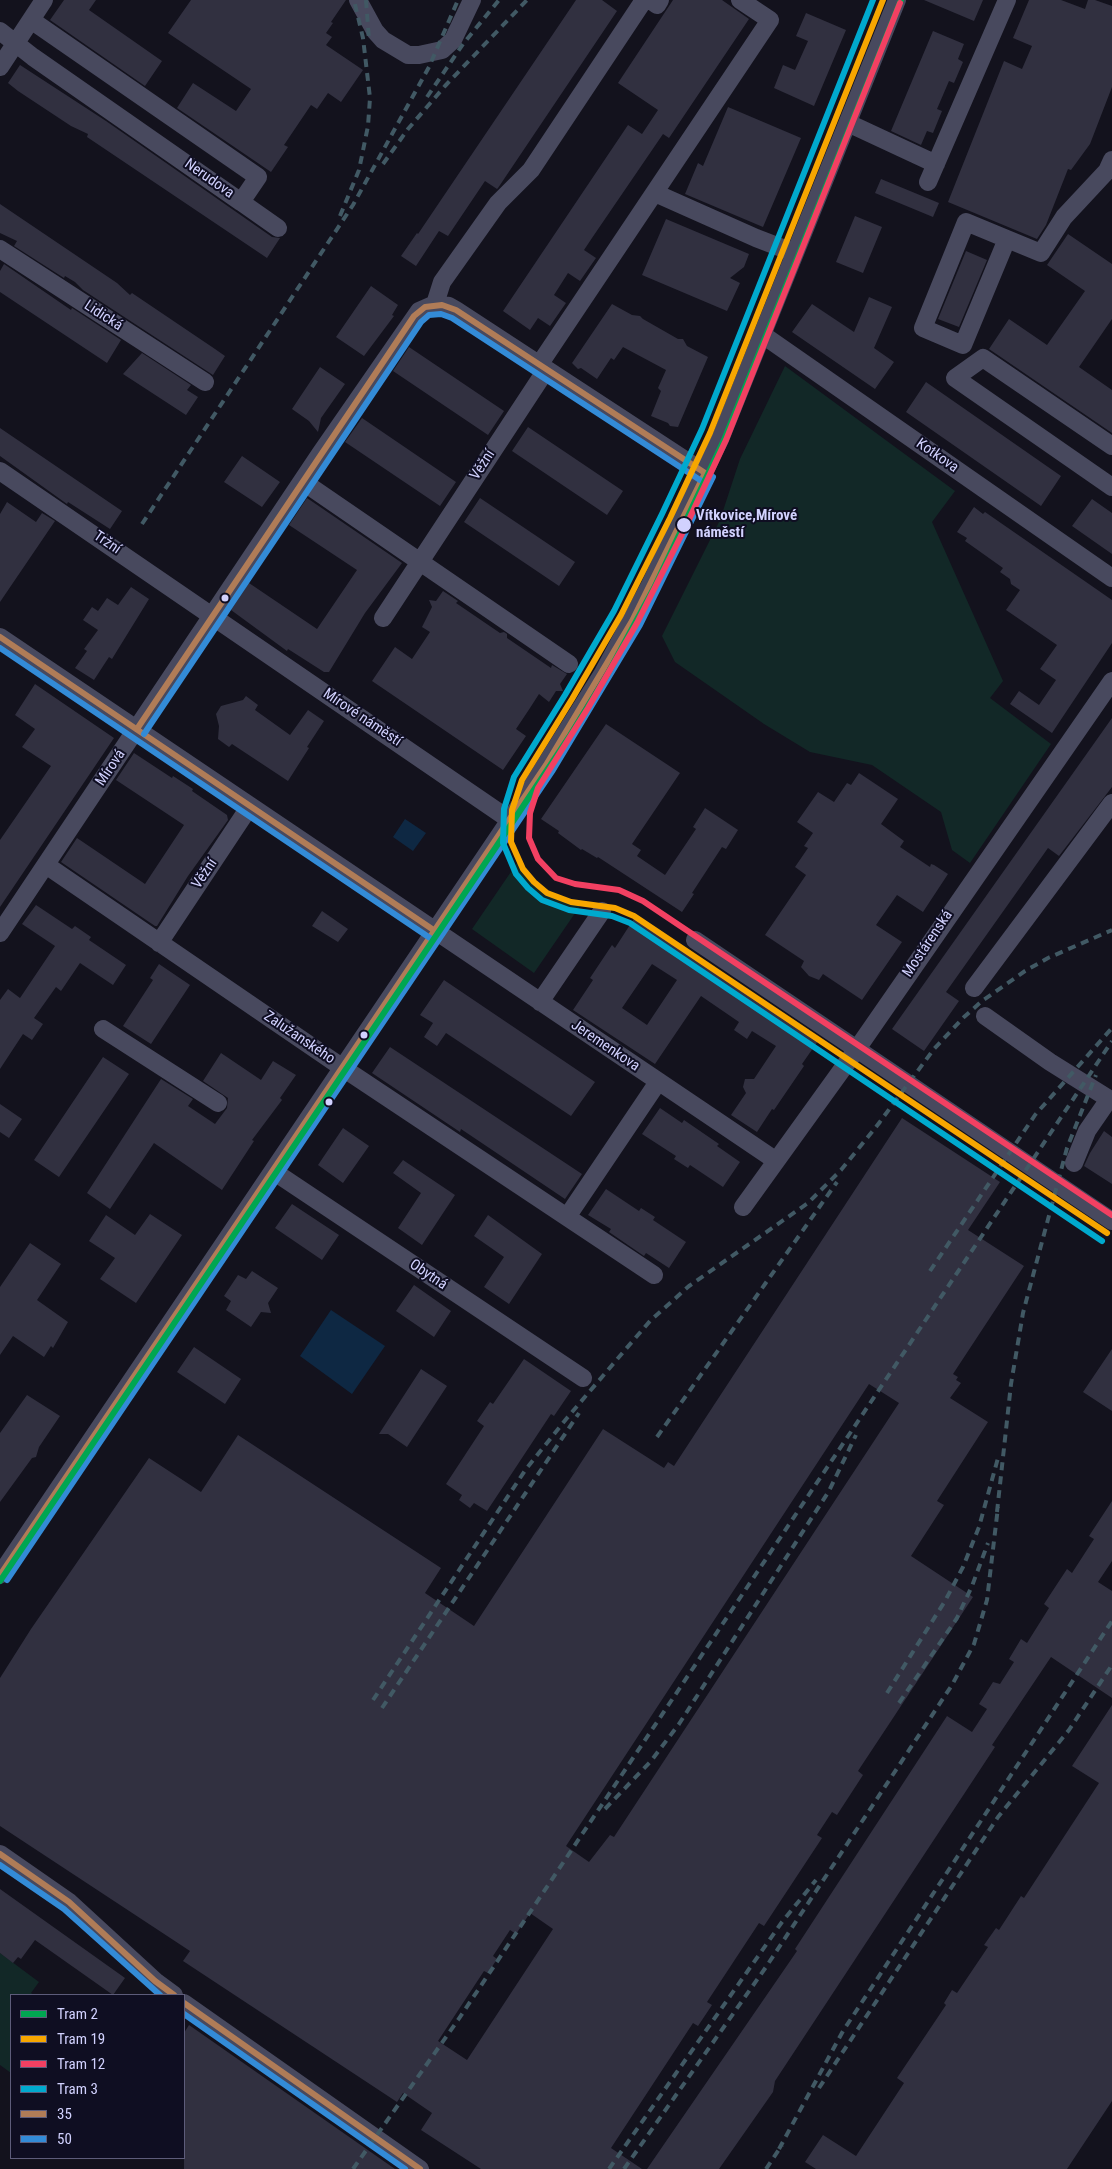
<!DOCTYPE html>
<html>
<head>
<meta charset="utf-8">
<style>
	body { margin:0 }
	#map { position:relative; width:1112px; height:2169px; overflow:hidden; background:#13121d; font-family:"Roboto Condensed",sans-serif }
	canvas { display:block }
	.legend { position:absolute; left:10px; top:1994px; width:175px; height:165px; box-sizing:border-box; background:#0f0e22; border:1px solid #5d5c7a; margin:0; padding:6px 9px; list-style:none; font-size:15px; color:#d1d1fe }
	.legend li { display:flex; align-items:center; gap:10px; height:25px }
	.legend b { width:25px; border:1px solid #5d5c7a }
</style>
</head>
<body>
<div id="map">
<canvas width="1112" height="2169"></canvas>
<ul class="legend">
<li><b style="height:6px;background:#00a651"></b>Tram 2</li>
<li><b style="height:6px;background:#f7a600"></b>Tram 19</li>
<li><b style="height:6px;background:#f24062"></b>Tram 12</li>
<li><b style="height:6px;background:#00a9ce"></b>Tram 3</li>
<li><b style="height:6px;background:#b07c57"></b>35</li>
<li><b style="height:6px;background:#338bd7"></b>50</li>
</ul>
</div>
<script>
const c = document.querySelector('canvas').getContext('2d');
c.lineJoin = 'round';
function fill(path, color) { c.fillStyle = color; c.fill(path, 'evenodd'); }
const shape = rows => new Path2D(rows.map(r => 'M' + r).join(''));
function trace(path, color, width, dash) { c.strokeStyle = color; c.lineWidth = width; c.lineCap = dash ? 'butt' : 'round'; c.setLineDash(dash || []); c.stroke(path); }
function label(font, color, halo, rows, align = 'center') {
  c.font = font + ' "Roboto Condensed",sans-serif'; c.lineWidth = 4; c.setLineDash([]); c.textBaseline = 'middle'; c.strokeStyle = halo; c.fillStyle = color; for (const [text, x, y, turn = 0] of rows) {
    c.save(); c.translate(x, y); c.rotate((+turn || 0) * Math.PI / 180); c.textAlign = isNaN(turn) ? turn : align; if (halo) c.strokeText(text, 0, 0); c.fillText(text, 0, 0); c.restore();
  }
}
const green = shape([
	[785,366,955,491,932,522,1003,681,990,698,1051,744,970,863,952,850,941,812,872,765,810,752,764,724,675,662,662,636,720,520,740,459],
	[519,860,529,875,544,890,561,898,582,903,534,973,472,929],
	[0,1953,39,1982,31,1993,34,1995,11,1995,11,2073,0,2065]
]);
const water = shape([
	[405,819,426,833,413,851,393,837],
	[331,1310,385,1346,352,1394,300,1356]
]);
const building = shape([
	[64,0,96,0,89,10,162,61,145,86,50,20],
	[191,0,346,0,331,22,333,23,326,33,332,37,326,45,363,70,341,102,328,93,317,109,311,105,284,145,288,147,271,172,177,108,193,83,236,111,251,89,168,33],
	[576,0,602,0,617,11,498,188,497,189,485,181,448,236,439,231,416,266,401,256,417,233,418,234],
	[673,0,722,0,749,19,669,138,663,134,592,238,584,250,596,258,580,281,568,273,554,295,566,303,550,326,538,318,530,330,503,311,628,125,642,134,658,110,618,83],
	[924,0,983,0,974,21],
	[1029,0,1061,0,1085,9,1088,0,1095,0,1112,6,1112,87,1090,144,1071,170,1068,169,1046,225,1037,239,948,202,1004,61,1022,69,1032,46,1013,38],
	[806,13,846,30,814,106,774,88,783,65,795,70,808,41,796,36],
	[933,31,964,44,958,59,963,62,954,83,949,81,937,109,942,111,933,133,927,131,921,145,891,131],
	[20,65,106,121,272,237,280,238,267,258,87,137,88,134,71,126,18,91,8,83],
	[728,107,801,138,763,227,685,194,698,163,703,166],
	[881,179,939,203,933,217,875,193],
	[0,204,117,283,130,295,132,293,215,349,225,356,213,375,83,290,75,282,65,276,64,278,14,246,17,241,0,233],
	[855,216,882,227,863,273,836,262],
	[666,219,749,254,744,267,730,278,740,283,727,311,642,275],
	[1068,234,1112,264,1112,319,1079,367,1112,390,1112,433,989,349,1009,319,1047,345,1085,291,1047,265],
	[966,251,987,260,959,327,938,319],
	[4,264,71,310,72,308,121,340,107,363,0,292,0,271],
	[371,286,398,305,392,315,394,316,364,356,336,337],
	[869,297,892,307,874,348,894,362,875,389,792,332,812,304,854,332],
	[612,304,632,315,640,316,643,319,678,339,683,339,687,346,708,357,678,427,670,426,668,423,651,416,661,391,658,388,666,370,623,347,614,360,611,358,597,379,581,368,578,369,572,363],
	[409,347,504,411,488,435,393,371],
	[142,353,191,385,187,390,198,397,186,415,123,374],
	[320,367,345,384,321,418,318,432,309,421,292,409],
	[926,382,1061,476,1041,506,906,412],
	[362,418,456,482,440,506,345,442],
	[528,427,623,491,607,515,512,451],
	[0,428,122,511,110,529,68,502,67,504,0,456],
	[242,456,280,482,262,507,224,482],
	[307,498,402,563,365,613,329,672,324,672,288,649,287,651,231,610,249,583,317,629,357,570,289,525],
	[480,498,575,562,559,586,464,522],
	[1092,499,1112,513,1112,554,1072,526],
	[7,502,36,522,42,513,55,521,0,602,0,514],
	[974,507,983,514,985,512,1112,600,1112,643,1052,733,1010,704,1019,691,1039,705,1056,680,1040,669,1057,645,1006,610,1020,590,1011,584,1010,579,1000,572,1003,568,965,541,967,538,957,532],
	[131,587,149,599,112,659,109,657,94,680,75,668,87,651,84,649,98,630,83,620,92,607,98,611,107,598,118,605],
	[443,591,458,601,456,603,500,633,504,632,507,634,507,638,551,668,552,665,567,674,560,684,563,691,556,691,549,702,539,694,530,708,516,729,526,736,503,770,372,681,395,647,412,659,430,632,422,627,432,607,429,600,436,601],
	[35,684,114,738,0,907,0,840,51,766,22,747,35,729,15,715],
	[246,696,258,705,255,710,290,735,308,710,324,721,307,747,309,748,288,781,232,744,229,747,218,739,219,726,216,714,221,706,243,700],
	[1112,718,1112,787,1059,856,1048,848,946,992,959,1001,924,1051,892,1029],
	[606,724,680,773,632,844,641,850,637,856,665,875,696,829,693,827,705,808,738,830,726,849,722,847,692,893,694,894,682,912,598,857,597,858,582,849,581,850,558,833,559,831,541,819],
	[134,753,172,778,173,776,193,789,192,791,227,815,228,820,188,876,157,926,155,926,61,862,77,838,145,884,184,825,116,780],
	[859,773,898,799,881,824,904,841,900,847,930,867,931,864,934,865,948,874,923,912,897,895,876,925,902,942,862,1000,823,974,819,980,809,976,801,967,804,961,765,935,806,875,795,867,808,848,804,846,813,833,797,822,818,792,834,802,847,783,851,785],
	[36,905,72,929,75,926,91,937,89,940,126,965,113,985,80,963,61,991,56,987,34,1018,43,1024,32,1040,23,1034,0,1069,0,1000,8,989,20,998,55,946,22,924],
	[322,911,348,929,338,942,312,926],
	[635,917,651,928,650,929,818,1041,802,1064,804,1066,774,1110,772,1109,757,1132,731,1115,746,1093,743,1087,745,1079,754,1079,776,1046,752,1031,747,1039,734,1030,739,1022,701,996,655,1064,573,1010,593,980,590,978,612,945,615,948],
	[652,964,677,980,647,1025,622,1008],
	[159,964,190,985,151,1044,123,1026,153,980,150,978],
	[444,980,595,1082,571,1116,446,1033,437,1046,424,1037,433,1023,420,1015],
	[390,1047,582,1174,565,1199,461,1129,460,1132,372,1073],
	[221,1053,261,1080,273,1061,296,1075,280,1098,282,1100,252,1140,254,1141,222,1190,154,1143,110,1209,87,1193,161,1079,193,1099,188,1106,215,1124,227,1108,228,1098,203,1081],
	[103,1057,129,1074,59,1177,34,1160],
	[0,1104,22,1119,9,1138,0,1132],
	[660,1108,682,1123,684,1120,719,1144,717,1146,740,1162,723,1187,690,1165,688,1168,674,1159,676,1156,642,1134],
	[902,1118,1000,1182,968,1230,1024,1266,953,1374,958,1377,956,1380,961,1383,950,1398,988,1422,937,1501,944,1505,911,1556,973,1597,858,1771,863,1775,837,1815,832,1812,817,1835,822,1838,764,1926,759,1923,707,2002,712,2005,698,2026,693,2023,611,2148,642,2169,481,2169,421,2130,432,2113,403,2093,397,2102,183,1961,190,1951,0,1826,0,1678,31,1629,149,1458,201,1492,238,1435,441,1568,425,1593,474,1626,603,1429,664,1468,668,1462,674,1466],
	[869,1384,899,1403,614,1837,610,1835,589,1862,566,1846],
	[530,1913,553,1929,467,2060,438,2041,484,1971,488,1973,497,1959,493,1956,510,1930,516,1934],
	[343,1128,369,1146,343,1183,318,1165],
	[1104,1131,1112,1137,1112,1184,1084,1166,1090,1153],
	[403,1160,455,1195,422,1245,398,1228,421,1193,393,1173],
	[606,1189,639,1211,641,1208,655,1217,653,1220,686,1242,669,1268,646,1253,644,1256,609,1232,611,1229,588,1215],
	[292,1204,339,1235,322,1260,275,1228],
	[150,1214,182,1235,136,1303,100,1279,115,1258,89,1241,106,1215,135,1235],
	[488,1215,542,1254,509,1304,484,1287,504,1257,474,1236],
	[30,1243,61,1264,37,1300,68,1322,53,1348,51,1346,44,1357,13,1336,0,1355,0,1287],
	[252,1271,278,1288,268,1303,271,1313,261,1312,251,1327,226,1310,231,1301,224,1296,238,1275,246,1279],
	[414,1285,451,1311,434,1337,396,1311],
	[194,1347,241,1379,225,1404,177,1372],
	[1112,1349,1112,1411,1083,1392],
	[524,1359,571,1391,554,1416,551,1414,487,1511,474,1503,470,1508,459,1500,462,1495,446,1484,484,1426,477,1421,490,1402,493,1404],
	[421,1369,447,1386,407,1447,388,1434,379,1434],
	[27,1395,60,1416,39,1447,36,1457,32,1458,0,1502,0,1433],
	[1112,1501,1112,1561,1098,1582,1112,1591,1112,1698,1051,1657,992,1745,995,1747,775,2081,773,2092,719,2169,647,2169,797,1951,795,1949,947,1716,972,1732,987,1709,979,1704,993,1682,1000,1684,1014,1662,1009,1659,1021,1639,1027,1643,1049,1608,1044,1604,1067,1569,1072,1573,1094,1539,1089,1536],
	[1112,1705,1112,2101,1067,2169,816,2169,805,2162,823,2135,856,2156,904,2083,897,2078,946,2005,944,2003,952,1990,957,1993,988,1947,984,1945,996,1928,999,1930,1021,1896,1024,1898,1099,1783,1072,1766],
	[0,1889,125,1978,113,1995,35,1940,21,1959,18,1957,13,1963,0,1953],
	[189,2025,395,2169,184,2169,184,2033]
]);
const minor = shape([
	[358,0,375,31,383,40,408,55,419,55,442,50,453,40,472,0],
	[650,0,657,5,660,0],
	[0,31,33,57,241,202,258,177,31,20],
	[0,67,44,0],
	[848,123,936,164],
	[928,182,1007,0],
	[655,193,756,238,795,253],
	[241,202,278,228],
	[1007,239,963,345,923,328,966,222,1007,239,1041,253,1064,217,1107,171,1112,160],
	[0,249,205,382],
	[435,304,442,282,498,203,531,170,644,0],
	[763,335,1112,578],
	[539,365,770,20,740,0],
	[1112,446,983,358,955,378,1112,487],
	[0,471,510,820],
	[302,481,569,664],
	[383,618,546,370],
	[0,637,775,1160],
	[46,865,343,1068,654,1275],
	[0,933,320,454,419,311,435,304,449,306,456,310,705,473],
	[695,940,1112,1221],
	[159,943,250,806],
	[974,988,1112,803],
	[540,1002,602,911],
	[985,1016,1050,1062,1109,1099],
	[103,1029,218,1103],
	[1074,1163,1087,1131,1109,1099,1112,1101],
	[273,1171,583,1378],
	[743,1207,859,1046,1112,681],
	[567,1217,658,1082],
	[0,1575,524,799,603,673,650,585,721,437,897,0],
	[0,1854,69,1902,155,1981,174,1995],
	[184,2003,420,2169]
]);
const rail = shape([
	[366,0,369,40],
	[427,97,463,44,499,0],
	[383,164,408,129,445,86,527,0],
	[340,216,359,170,368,126,370,98,363,38,354,0],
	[142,524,353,205,429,67,458,0],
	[876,1127,934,1049,964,1017,982,1001,1025,971,1048,958,1112,930],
	[930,1271,1035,1115,1112,1028],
	[657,1437,837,1182],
	[997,1512,1011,1384,1023,1313,1067,1148,1096,1075],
	[887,1693,945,1601,963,1567,979,1527,998,1458],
	[373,1700,526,1469,567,1418,625,1350,650,1321,689,1286,808,1203,841,1170,880,1122],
	[899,1703,957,1618,972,1586,988,1543],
	[382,1708,579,1413],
	[605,1809,651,1761,679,1724,829,1491,856,1435],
	[819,2088,998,1817,1069,1730,1112,1665],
	[779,2149,843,2031,1112,1621],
	[353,2169,458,2020,1112,1041],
	[609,2169,782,1922,816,1880],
	[624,2169,766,1967,952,1685,974,1644,987,1600,998,1507],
	[766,2169,782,2145]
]);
const bus1 = shape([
	[0,637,435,931],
	[137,729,414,316,425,307,442,305,456,310,705,473],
	[0,1575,546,765,632,621,705,473],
	[0,1854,69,1902,155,1981,174,1995],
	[184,2003,420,2169]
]);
const bus2 = shape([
	[0,648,430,938],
	[144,734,421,322,429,315,441,314,452,318,700,480],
	[7,1580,553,770,640,625,713,477],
	[0,1865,64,1909,160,1995],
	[184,2014,405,2169]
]);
const tram1 = shape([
	[0,1581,496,847,569,737,607,675,654,588,724,440,901,0]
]);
const tram2 = shape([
	[883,0,710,433,670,518,621,615,572,699,522,780,512,810,511,842,523,869,534,882,547,893,571,902,615,908,634,916,1107,1233]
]);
const tram3 = shape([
	[900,3,726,440,686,526,637,623,588,708,538,788,530,813,529,838,538,859,556,878,575,884,619,890,643,901,1112,1215]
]);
const tram4 = shape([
	[873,0,702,429,662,514,614,611,565,695,514,777,504,809,503,843,516,874,528,888,542,900,569,910,612,916,630,923,1102,1241]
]);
const markers = [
	[684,525,8,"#d1d1fe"],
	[225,598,4.5,"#d1d1fe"],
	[364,1035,4.5,"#d1d1fe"],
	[329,1102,4.5,"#d1d1fe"]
];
const streetNames = [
	["Nerudova",209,179,35],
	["Lidická",103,316,33],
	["Kotkova",937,456,35],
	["Věžní",483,465,-57],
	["Tržní",107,543,34],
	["Mírové náměstí",362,718,34],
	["Mírová",111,768,-56],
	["Věžní",205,874,-56],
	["Mostárenská",928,944,-56],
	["Zalužanského",299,1038,34],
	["Jeremenkova",605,1046,34],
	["Obytná",428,1275,34]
];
const stopNames = [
	["Vítkovice,Mírové",696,516],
	["náměstí",696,533]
];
fill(green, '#122827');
fill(water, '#0e2843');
fill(building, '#313040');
trace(minor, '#48495e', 18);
trace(rail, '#415964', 4, [8, 6]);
trace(bus1, '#b07c57', 6);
trace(bus2, '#338bd7', 6);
trace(tram1, '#00a651', 6);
trace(tram2, '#f7a600', 6);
trace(tram3, '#f24062', 6);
trace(tram4, '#00a9ce', 6);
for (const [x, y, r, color] of markers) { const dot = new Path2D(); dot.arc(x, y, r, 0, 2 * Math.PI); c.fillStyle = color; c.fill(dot); trace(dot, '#0f0e22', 2); }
label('15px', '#d1d1fe', '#0f0e22', streetNames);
label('bold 15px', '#d1d1fe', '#0f0e22', stopNames, 'left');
</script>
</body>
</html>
